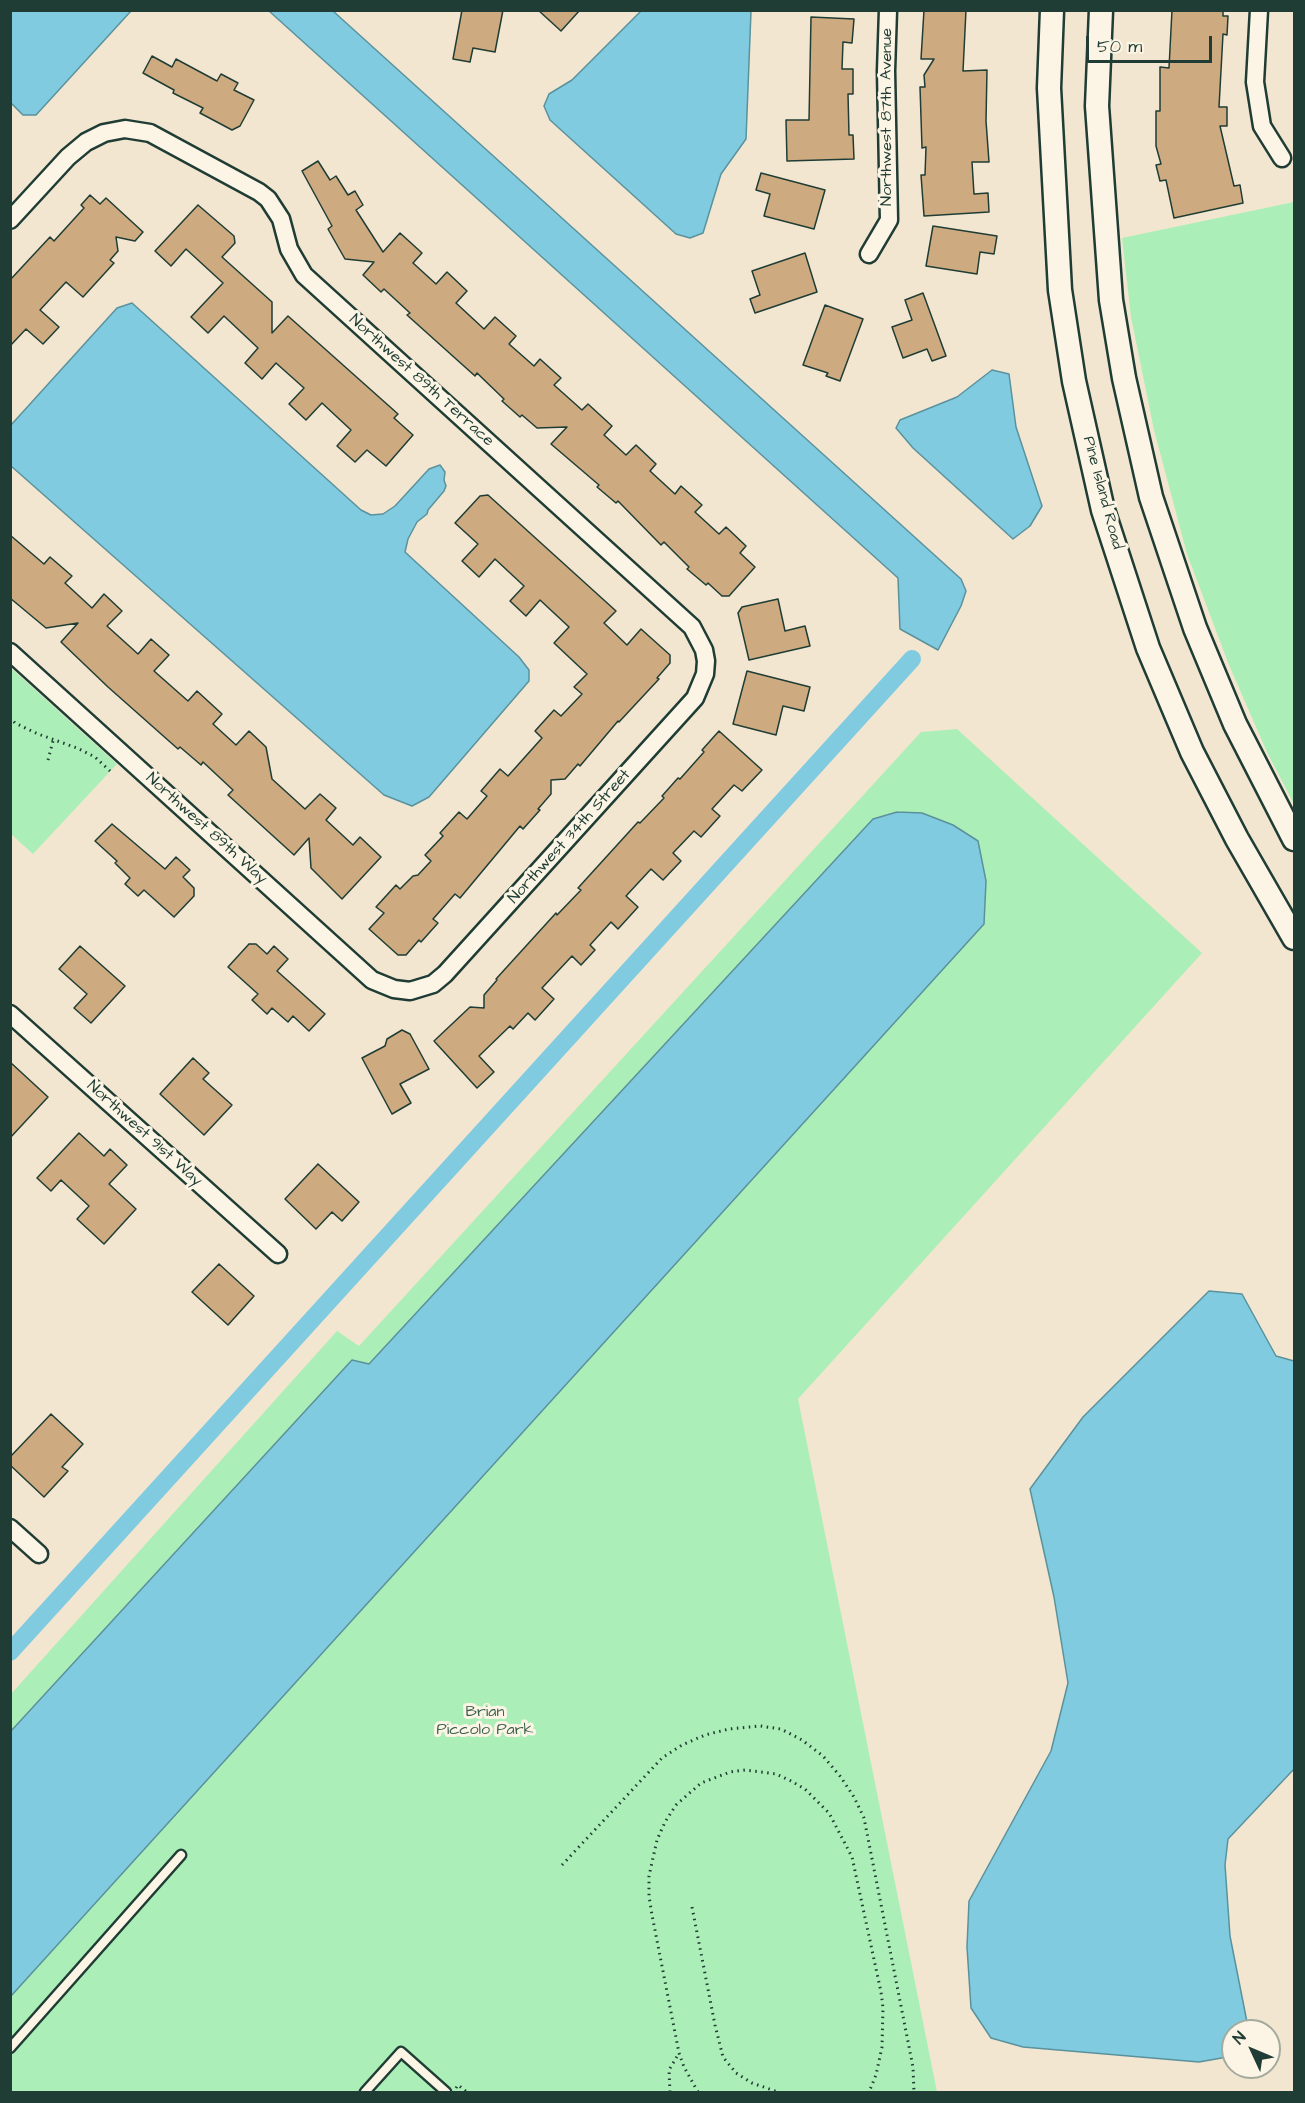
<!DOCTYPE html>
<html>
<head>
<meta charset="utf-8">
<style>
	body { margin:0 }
	#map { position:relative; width:1305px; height:2103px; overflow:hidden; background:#f3e6d1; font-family:"Architects Daughter",sans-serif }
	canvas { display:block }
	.frame { position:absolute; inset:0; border:12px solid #1f3d34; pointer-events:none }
	.north { position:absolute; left:1221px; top:2019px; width:60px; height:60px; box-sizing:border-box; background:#fcf5e5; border:2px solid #a4ab9e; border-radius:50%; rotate:314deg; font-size:16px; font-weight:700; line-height:24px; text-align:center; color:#1f3d34 }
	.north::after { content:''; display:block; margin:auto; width:21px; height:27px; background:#1f3d34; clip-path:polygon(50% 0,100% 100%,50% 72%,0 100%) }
	.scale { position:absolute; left:1086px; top:36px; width:126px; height:27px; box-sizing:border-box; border:3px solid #1f3d34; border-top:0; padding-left:8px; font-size:18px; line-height:21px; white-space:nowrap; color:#1f3d34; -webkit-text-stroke:4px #fcf5e5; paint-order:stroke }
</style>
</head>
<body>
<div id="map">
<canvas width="1305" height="2103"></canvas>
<div class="frame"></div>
<div class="north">N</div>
<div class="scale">50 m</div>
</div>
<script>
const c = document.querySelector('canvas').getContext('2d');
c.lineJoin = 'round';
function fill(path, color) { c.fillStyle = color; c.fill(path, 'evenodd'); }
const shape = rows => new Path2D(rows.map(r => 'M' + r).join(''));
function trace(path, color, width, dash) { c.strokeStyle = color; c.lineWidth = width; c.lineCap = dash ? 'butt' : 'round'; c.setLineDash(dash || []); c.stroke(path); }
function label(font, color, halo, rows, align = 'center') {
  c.font = font + ' "Architects Daughter",sans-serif'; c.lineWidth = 6; c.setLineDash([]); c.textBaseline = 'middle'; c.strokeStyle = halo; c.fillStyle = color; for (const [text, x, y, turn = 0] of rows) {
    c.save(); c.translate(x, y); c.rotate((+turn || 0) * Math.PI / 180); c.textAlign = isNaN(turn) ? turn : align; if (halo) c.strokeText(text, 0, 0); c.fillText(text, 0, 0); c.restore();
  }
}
const green = shape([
	[1294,202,1294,804,1267,752,1229,665,1187,554,1154,430,1131,317,1122,238],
	[10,667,117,764,33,854,11,834],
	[957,729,1202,953,798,1399,937,2092,11,2092,11,1694,337,1331,359,1346,921,732]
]);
const water = shape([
	[11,10,131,10,131,11,36,115,23,115,11,103,11,10],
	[269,11,333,11,961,579,966,591,961,606,938,650,900,629,898,578,269,11],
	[641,11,751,11,746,139,721,174,703,233,690,238,676,234,550,120,544,106,549,94,572,80,641,11],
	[132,303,361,510,371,515,383,514,395,506,429,469,440,465,445,472,444,480,446,486,444,491,428,510,427,514,417,522,408,539,405,552,519,657,529,670,529,681,429,797,412,806,384,795,11,466,11,425,117,308,132,303],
	[992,370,1009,374,1016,427,1042,506,1030,526,1013,539,913,448,896,428,900,420,957,397,992,370],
	[897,812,922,813,953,825,978,841,986,881,984,924,11,1996,11,1731,352,1360,369,1364,873,819,897,812],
	[1209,1291,1242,1294,1276,1356,1294,1361,1294,1769,1228,1839,1225,1865,1230,1936,1247,2022,1244,2031,1233,2031,1233,2056,1199,2062,1023,2047,991,2038,971,2008,967,1947,969,1901,1051,1751,1068,1683,1054,1597,1030,1489,1083,1417,1209,1291]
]);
const canal = shape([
	[10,1652,912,659]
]);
const building = shape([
	[462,10,503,10,495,52,473,48,470,62,453,59,462,10],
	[538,10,580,10,561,31,538,10],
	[924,10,966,10,963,71,987,70,986,121,989,162,972,162,974,194,988,193,989,212,924,216,921,175,925,175,926,147,922,148,920,87,925,87,924,75,934,59,921,59,924,10],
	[1172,10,1223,10,1223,16,1228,16,1227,35,1223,34,1219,107,1227,107,1227,126,1220,126,1234,186,1240,185,1243,203,1174,218,1166,180,1160,181,1156,165,1161,164,1156,146,1156,111,1160,111,1160,67,1169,68,1172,10],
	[811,17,854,19,852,43,843,42,842,69,853,69,853,94,848,94,849,135,853,135,854,159,787,161,786,120,809,120,811,17],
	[152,56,172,67,176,59,217,81,221,74,238,83,234,90,254,100,240,126,232,130,200,113,203,108,173,93,174,90,143,73,152,56],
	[318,161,330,180,336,176,348,195,355,191,363,205,356,210,383,252,400,233,422,253,413,263,436,284,447,272,467,291,456,303,484,329,495,317,516,336,509,344,534,366,540,359,561,378,554,385,582,410,588,404,612,426,604,435,626,455,636,445,656,464,650,471,675,494,681,486,702,505,695,512,719,534,726,527,746,546,740,553,755,567,729,596,722,596,708,583,706,585,687,569,689,567,664,542,661,545,618,501,616,503,597,487,599,485,551,444,567,427,537,428,522,415,520,417,502,401,504,399,477,373,475,376,407,315,410,313,384,289,381,292,363,275,374,262,345,259,328,229,332,226,302,171,318,161],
	[761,173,825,190,814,229,764,216,770,194,756,190,761,173],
	[90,195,100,204,106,198,143,232,135,241,116,237,118,251,110,260,114,263,83,297,66,282,40,310,59,327,43,344,26,329,10,346,10,280,50,237,54,241,84,208,81,205,90,195],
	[198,205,234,236,235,243,222,257,272,302,272,333,288,316,398,414,394,418,413,435,386,466,367,450,355,462,337,446,351,430,322,403,306,420,289,404,304,388,276,363,262,379,245,363,258,348,224,316,208,333,191,317,223,283,186,249,171,266,155,251,198,205],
	[933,226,997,236,994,254,980,252,977,274,926,266,933,226],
	[805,253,817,292,755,313,750,299,760,295,752,271,805,253],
	[923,293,946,356,932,361,927,349,903,358,892,327,912,320,905,300,923,293],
	[825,305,863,319,840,381,826,376,828,373,803,365,825,305],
	[488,495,616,611,604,623,627,645,641,629,670,655,670,663,657,678,659,679,619,722,618,721,580,766,578,764,565,779,551,780,551,794,538,809,540,810,523,829,520,826,460,898,455,894,433,919,438,923,421,942,419,940,406,955,398,955,369,929,384,913,376,907,396,885,400,889,413,876,418,875,431,861,425,855,443,836,440,833,459,812,467,819,487,796,481,791,500,769,508,776,542,738,535,731,554,710,561,716,582,694,574,687,587,674,554,643,569,627,540,600,526,616,510,601,524,586,495,559,479,577,462,561,478,544,455,523,480,496,488,495],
	[10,535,44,564,50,557,72,576,65,583,92,608,104,594,122,611,107,626,138,654,151,639,169,655,154,671,188,701,197,691,222,714,213,724,236,745,249,731,266,747,272,779,305,809,320,794,336,808,326,820,353,845,360,837,381,857,342,899,311,868,309,838,294,855,228,795,233,790,203,762,201,765,180,747,178,749,108,687,61,642,78,623,46,628,10,598,10,535],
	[778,599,785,631,805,626,810,646,749,660,738,613,742,607,778,599],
	[747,671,810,687,804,711,783,706,776,735,733,724,747,671],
	[719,731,762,770,742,791,734,785,712,809,720,816,701,837,694,831,673,853,681,861,663,880,651,869,626,896,638,907,618,929,611,922,590,945,595,950,581,965,572,956,542,988,554,999,535,1020,528,1013,513,1029,510,1026,479,1056,494,1072,477,1088,434,1041,470,1007,484,1008,484,995,497,980,496,979,556,913,557,915,581,890,578,888,638,822,640,823,664,798,662,796,678,778,680,779,704,752,702,750,719,731],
	[112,824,165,869,176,857,190,870,183,877,194,888,194,896,174,917,144,890,138,896,125,884,130,878,115,863,117,861,95,841,112,824],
	[249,944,256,944,267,954,274,946,288,959,277,971,325,1014,309,1031,293,1016,288,1022,272,1008,267,1014,252,1000,258,994,228,967,249,944],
	[80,946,125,986,91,1023,74,1008,87,994,59,969,80,946],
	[402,1030,410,1034,429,1069,400,1084,411,1103,392,1114,362,1058,385,1046,387,1039,402,1030],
	[193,1058,209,1073,203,1079,232,1105,204,1135,160,1094,193,1058],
	[10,1062,48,1097,10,1138,10,1062],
	[79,1133,104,1156,110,1149,127,1165,109,1184,136,1209,104,1244,77,1219,89,1206,61,1180,51,1191,37,1178,79,1133],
	[318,1164,359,1202,342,1221,332,1212,316,1229,285,1199,318,1164],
	[219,1264,254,1296,228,1325,192,1292,219,1264],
	[51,1414,83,1444,62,1467,68,1471,44,1497,10,1465,10,1457,51,1414]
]);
const path = shape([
	[10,717,15,723,38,734,77,748,95,757,110,771],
	[48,760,53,741],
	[562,1865,662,1758,682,1745,705,1735,729,1729,760,1726,781,1729,802,1740,823,1756,840,1776,854,1797,864,1818,913,2067,914,2092],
	[692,1907,715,2025,723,2057,736,2073,752,2083,778,2092],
	[456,2088,458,2085,467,2092],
	[670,2092,669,2070,679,2053],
	[698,2092,684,2067,679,2053,652,1915,649,1896,649,1876,657,1840,665,1822,676,1805,701,1783,730,1772,745,1770,776,1774,791,1781,805,1789,829,1813,852,1857,881,1992,883,2008,882,2047,876,2075,869,2092]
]);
const service = shape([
	[10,2048,181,1855],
	[365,2092,401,2052,446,2092]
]);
const minor = shape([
	[1259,10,1255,82,1262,126,1282,158],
	[10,220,68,157,86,142,104,133,125,129,150,133,259,192,268,199,281,219,289,249,304,275,692,627,704,650,706,661,705,674,695,698,445,974,433,984,410,991,394,989,372,980,10,652],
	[869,254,889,220,886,71,888,10],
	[10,1014,278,1254],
	[10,1528,39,1554]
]);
const secondary = shape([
	[1052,10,1049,88,1060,290,1074,381,1103,510,1148,648,1192,752,1237,839,1294,938],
	[1101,10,1097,106,1111,300,1124,378,1151,497,1195,628,1235,724,1294,839]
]);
const streetNames = [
	["Northwest 87th Avenue",888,117,-90],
	["Northwest 89th Terrace",421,381,42],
	["Pine Island Road",1102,493,75],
	["Northwest 89th Way",206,829,42],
	["Northwest 34th Street",570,837,-48],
	["Northwest 91st Way",144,1134,42]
];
const parkNames = [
	["Brian",485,1713],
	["Piccolo Park",485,1731]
];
fill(green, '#aceeb7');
fill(water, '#81cbe1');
trace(water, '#5a929c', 1.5);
trace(canal, '#81cbe1', 18);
fill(building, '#ceaa80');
trace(building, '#1f3d34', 1.5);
trace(service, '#1f3d34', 13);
trace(minor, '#1f3d34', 21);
trace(secondary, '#1f3d34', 27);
trace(path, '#1f3d34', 3, [1.5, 4.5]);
trace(service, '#fcf5e5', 8);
trace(minor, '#fcf5e5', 16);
trace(secondary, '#fcf5e5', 22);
label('16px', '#1f3d34', '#fcf5e5', streetNames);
label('16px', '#3b604e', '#fcf5e5', parkNames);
</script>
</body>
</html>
